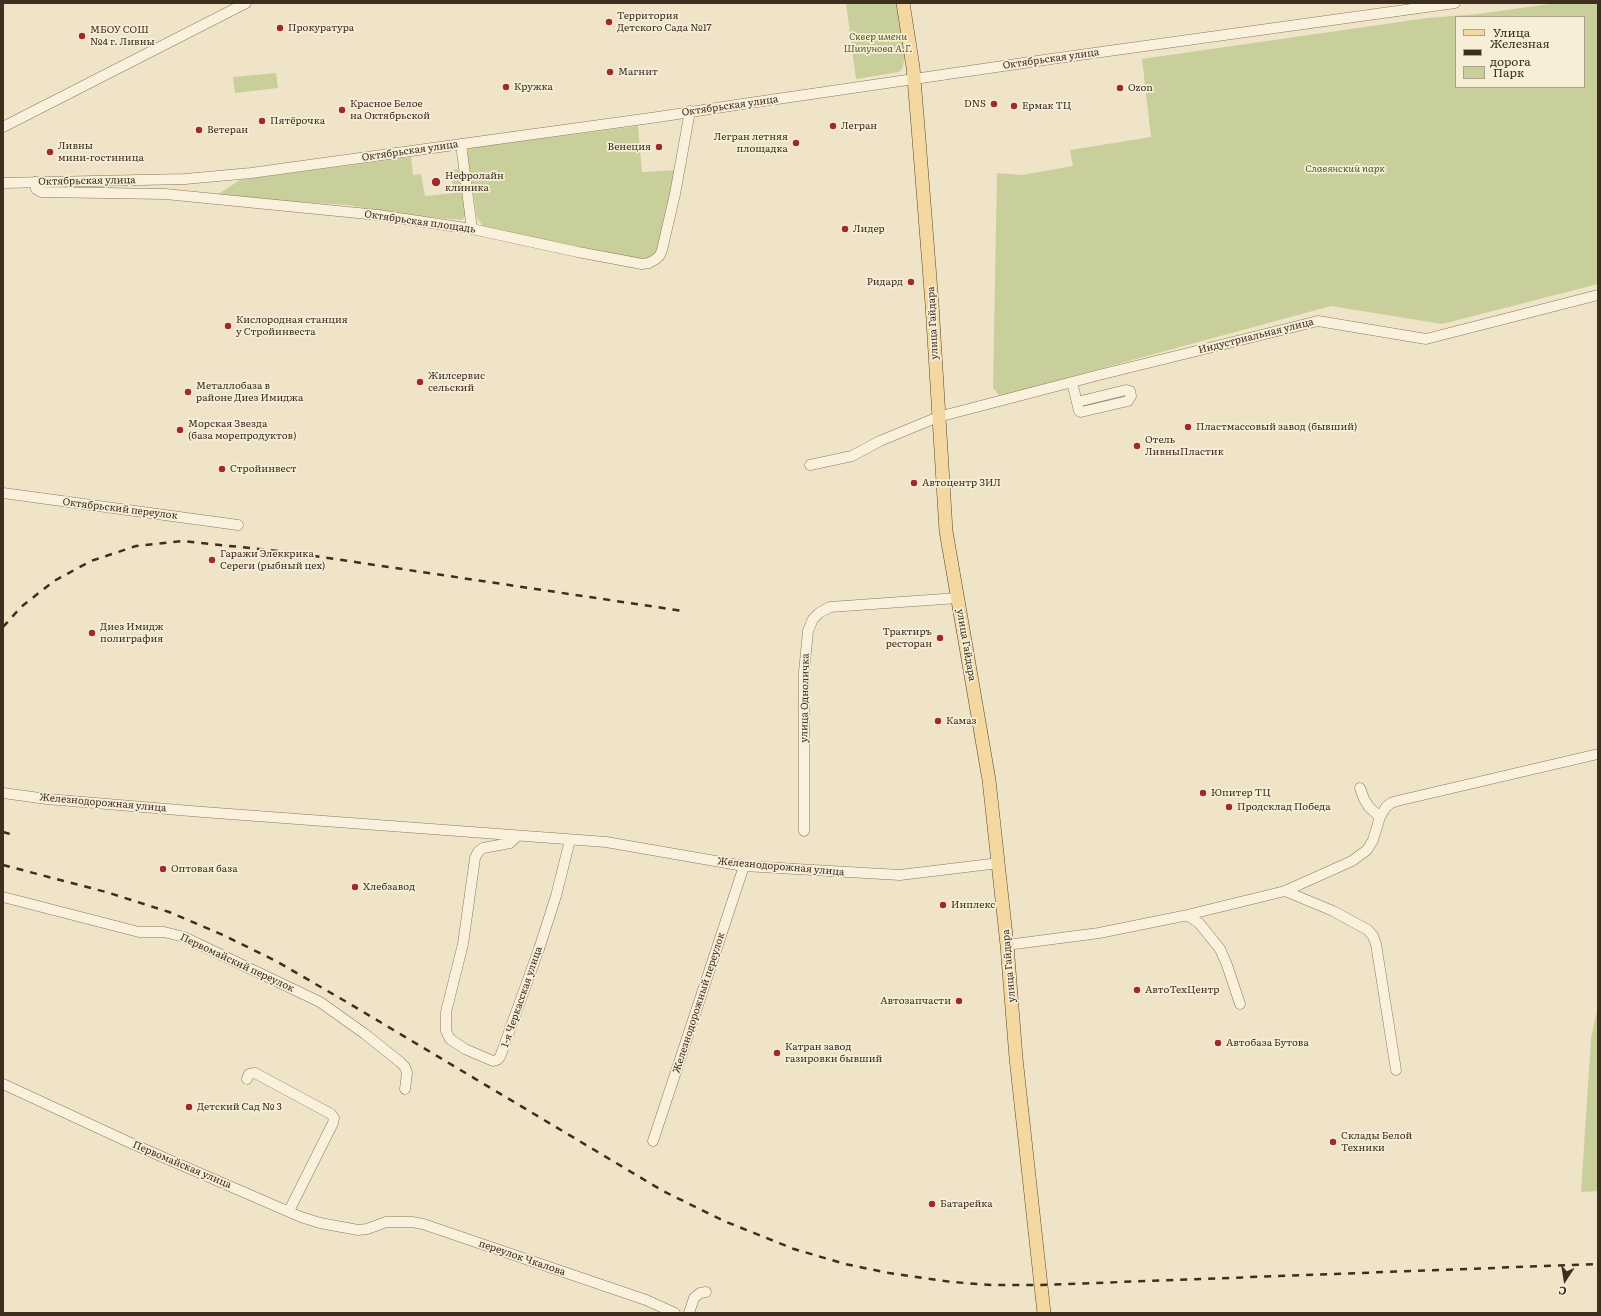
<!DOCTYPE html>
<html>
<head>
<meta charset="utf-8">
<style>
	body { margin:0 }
	#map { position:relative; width:1601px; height:1316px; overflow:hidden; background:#f0e4c8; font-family:Literata,serif }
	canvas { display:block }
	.frame { position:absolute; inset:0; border:4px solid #3d2e20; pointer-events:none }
	.legend { position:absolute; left:1455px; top:16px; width:130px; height:72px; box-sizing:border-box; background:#f7eed8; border:1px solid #ada18e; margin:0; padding:5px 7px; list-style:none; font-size:12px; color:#3d2e20 }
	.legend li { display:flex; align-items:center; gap:8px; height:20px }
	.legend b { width:20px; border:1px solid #ada18e }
	.north { position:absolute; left:1545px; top:1260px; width:40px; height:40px; -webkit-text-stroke:3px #f7eed8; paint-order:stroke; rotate:192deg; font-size:11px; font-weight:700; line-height:16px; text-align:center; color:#3d2e20 }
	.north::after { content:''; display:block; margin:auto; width:14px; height:18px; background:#3d2e20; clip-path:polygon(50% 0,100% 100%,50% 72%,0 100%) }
</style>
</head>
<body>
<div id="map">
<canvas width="1601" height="1316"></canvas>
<div class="frame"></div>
<ul class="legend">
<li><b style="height:5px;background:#f3d9a0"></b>Улица</li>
<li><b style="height:5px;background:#3d2e20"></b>Железная дорога</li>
<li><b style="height:11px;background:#c9cf9b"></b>Парк</li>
</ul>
<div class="north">С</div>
</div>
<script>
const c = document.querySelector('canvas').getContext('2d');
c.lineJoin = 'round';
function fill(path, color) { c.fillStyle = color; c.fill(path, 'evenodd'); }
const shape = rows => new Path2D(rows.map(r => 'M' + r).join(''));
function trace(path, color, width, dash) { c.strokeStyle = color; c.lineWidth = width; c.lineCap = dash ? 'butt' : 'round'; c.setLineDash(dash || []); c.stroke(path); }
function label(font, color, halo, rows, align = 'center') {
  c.font = font + ' Literata,serif'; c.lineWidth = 3.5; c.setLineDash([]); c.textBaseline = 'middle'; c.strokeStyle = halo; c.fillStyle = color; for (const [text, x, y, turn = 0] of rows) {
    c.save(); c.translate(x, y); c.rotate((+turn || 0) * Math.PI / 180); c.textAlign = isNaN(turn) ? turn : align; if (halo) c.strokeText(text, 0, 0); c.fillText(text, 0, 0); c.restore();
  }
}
const green = shape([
	[846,3,897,3,906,53,902,69,899,72,856,79],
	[1556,3,1598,3,1598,284,1442,324,1331,306,1000,396,993,388,997,173,1022,175,1073,166,1070,150,1151,137,1142,59,1427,18,1478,14],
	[1456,17,1584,17,1584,87,1456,87],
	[276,73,278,88,235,93,233,77],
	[638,126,642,172,678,170,659,251,646,260,492,229,483,226,477,218,467,153,469,148],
	[411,157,413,175,421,174,425,196,454,193,451,170,461,169,466,216,462,220,407,215,348,205,219,197,217,195,240,180],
	[1598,1005,1598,1191,1581,1192,1591,1039]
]);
const minor = shape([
	[3,127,246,3],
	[461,144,472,229],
	[35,182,36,189,41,192,165,194,378,215,472,229,578,252,642,264,649,263,656,259,660,255,662,250,675,194,690,111],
	[3,183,185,179,251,173,658,117,736,105,1051,59,1455,3],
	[1072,382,1079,411,1081,412,1128,401,1131,396,1130,391,1126,390,1077,402],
	[810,465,852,456,880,441,938,417,1099,375,1318,321,1426,339,1598,295],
	[3,493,238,525],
	[3,793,47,799,203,812,606,842,744,866,900,875,999,863],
	[1380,817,1386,807,1391,803,1397,801,1598,754],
	[804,831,804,672,808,631,813,619,819,613,830,607,958,598],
	[516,837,510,843,483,848,478,852,475,858,463,944,446,1012,446,1031,450,1039,465,1049,493,1061,497,1060,500,1057,539,949,556,896,570,840],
	[1285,891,1352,861,1367,850,1373,840,1380,817,1369,807,1364,799,1360,788],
	[3,897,139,932,164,932,184,937,320,1002,365,1034,400,1062,405,1067,407,1073,405,1089],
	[1183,916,1285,891,1333,911,1368,930,1373,936,1376,944,1396,1070],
	[1007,945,1099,933,1183,916,1190,917,1199,923,1220,949,1227,965,1240,1004],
	[247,1079,249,1074,255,1073,331,1114,334,1118,333,1123,289,1211],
	[3,1084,135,1145,301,1217,320,1223,358,1230,367,1229,386,1222,412,1222,423,1224,646,1300,675,1313],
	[653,1141,744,866],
	[689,1313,694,1298,700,1293,706,1292]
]);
const major = shape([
	[903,3,913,67,918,127,932,304,946,531,989,780,1007,945,1016,1058,1044,1313]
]);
const rail = shape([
	[3,627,21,607,54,581,91,561,136,546,182,541,288,552,683,611],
	[3,832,10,834],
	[3,865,106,892,169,912,223,935,276,961,350,1004,663,1191,724,1221,794,1249,845,1264,889,1273,952,1282,991,1285,1041,1285,1598,1264]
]);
const markers = [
	[609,22,4,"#9e2a2b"],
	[280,28,4,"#9e2a2b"],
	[82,36,4,"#9e2a2b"],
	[610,72,4,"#9e2a2b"],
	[506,87,4,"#9e2a2b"],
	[1120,88,4,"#9e2a2b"],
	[994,104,4,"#9e2a2b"],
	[1014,106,4,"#9e2a2b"],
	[342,110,4,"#9e2a2b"],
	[262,121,4,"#9e2a2b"],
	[833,126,4,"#9e2a2b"],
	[199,130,4,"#9e2a2b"],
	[796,143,4,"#9e2a2b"],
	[659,147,4,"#9e2a2b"],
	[50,152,4,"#9e2a2b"],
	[436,182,5,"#9e2a2b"],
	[845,229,4,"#9e2a2b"],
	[911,282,4,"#9e2a2b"],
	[228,326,4,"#9e2a2b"],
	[420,382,4,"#9e2a2b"],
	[188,392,4,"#9e2a2b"],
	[1188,427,4,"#9e2a2b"],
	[180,430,4,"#9e2a2b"],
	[1137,446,4,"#9e2a2b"],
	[222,469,4,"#9e2a2b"],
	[914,483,4,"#9e2a2b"],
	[212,560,4,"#9e2a2b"],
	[92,633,4,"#9e2a2b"],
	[940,638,4,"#9e2a2b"],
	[938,721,4,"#9e2a2b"],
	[1203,793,4,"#9e2a2b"],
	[1229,807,4,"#9e2a2b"],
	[163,869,4,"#9e2a2b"],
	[355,887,4,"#9e2a2b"],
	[943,905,4,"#9e2a2b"],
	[1137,990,4,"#9e2a2b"],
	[959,1001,4,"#9e2a2b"],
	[1218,1043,4,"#9e2a2b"],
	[777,1053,4,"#9e2a2b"],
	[189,1107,4,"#9e2a2b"],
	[1333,1142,4,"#9e2a2b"],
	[932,1204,4,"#9e2a2b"]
];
const poiNames = [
	["Территория",617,16],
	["Детского Сада №17",617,28],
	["Прокуратура",288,28],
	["МБОУ СОШ",90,30],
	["№4 г. Ливны",90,42],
	["Магнит",618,72],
	["Кружка",514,87],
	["Ozon",1128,88],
	["Красное Белое",350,104],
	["на Октябрьской",350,116],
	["DNS",986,104,"right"],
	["Ермак ТЦ",1022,106],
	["Пятёрочка",270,121],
	["Легран",841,126],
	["Ветеран",207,130],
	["Легран летняя",788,137,"right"],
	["площадка",788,149,"right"],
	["Ливны",58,146],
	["мини-гостиница",58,158],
	["Венеция",651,147,"right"],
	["Нефролайн",445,176],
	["клиника",445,188],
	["Лидер",853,229],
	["Ридард",903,282,"right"],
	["Кислородная станция",236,320],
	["у Стройинвеста",236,332],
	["Жилсервис",428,376],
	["сельский",428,388],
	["Металлобаза в",196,386],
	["районе Диез Имиджа",196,398],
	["Морская Звезда",188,424],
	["(база морепродуктов)",188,436],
	["Пластмассовый завод (бывший)",1196,427],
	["Отель",1145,440],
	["ЛивныПластик",1145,452],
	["Стройинвест",230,469],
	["Автоцентр ЗИЛ",922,483],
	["Гаражи Элеккрика",220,554],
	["Сереги (рыбный цех)",220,566],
	["Диез Имидж",100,627],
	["полиграфия",100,639],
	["Трактиръ",932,632,"right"],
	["ресторан",932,644,"right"],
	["Камаз",946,721],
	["Юпитер ТЦ",1211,793],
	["Продсклад Победа",1237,807],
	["Оптовая база",171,869],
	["Хлебзавод",363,887],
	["Инплекс",951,905],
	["АвтоТехЦентр",1145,990],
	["Автозапчасти",951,1001,"right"],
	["Автобаза Бутова",1226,1043],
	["Катран завод",785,1047],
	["газировки бывший",785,1059],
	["Детский Сад № 3",197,1107],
	["Склады Белой",1341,1136],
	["Техники",1341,1148],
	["Батарейка",940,1204]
];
const parkNames = [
	["Сквер имени",878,37],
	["Шипунова А.Г.",878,49],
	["Славянский парк",1345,169]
];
const streetNames = [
	["Октябрьская улица",1051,59,-8],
	["Октябрьская улица",730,106,-8],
	["Октябрьская улица",410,151,-8],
	["Октябрьская улица",87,181,-1],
	["Октябрьская площадь",420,222,8],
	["улица Гайдара",933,323,-93],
	["Индустриальная улица",1256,336,-14],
	["Октябрьский переулок",120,509,7],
	["улица Гайдара",966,645,80],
	["улица Одноличка",805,698,-89],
	["Железнодорожная улица",103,803,5],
	["Железнодорожная улица",781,867,5],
	["Первомайский переулок",237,963,25],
	["улица Гайдара",1009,966,-95],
	["1-я Черкасская улица",522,997,-71],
	["Железнодорожный переулок",699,1003,-72],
	["Первомайская улица",182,1165,23],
	["переулок Чкалова",522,1258,19]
];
fill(green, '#c9cf9b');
trace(minor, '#8d765c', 11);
trace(major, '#5b4430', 14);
trace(minor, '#faf1dc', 10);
trace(major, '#f3d9a0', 13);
trace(rail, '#3d2e20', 2.5, [7, 7]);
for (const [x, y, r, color] of markers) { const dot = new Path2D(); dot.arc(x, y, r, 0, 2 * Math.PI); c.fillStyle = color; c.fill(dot); trace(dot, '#f7eed8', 1.5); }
label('10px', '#3d2e20', '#f7eed8', poiNames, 'left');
label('italic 10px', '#4d5a26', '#f7eed8', parkNames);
label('10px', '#3d2e20', '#f7eed8', streetNames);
</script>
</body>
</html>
